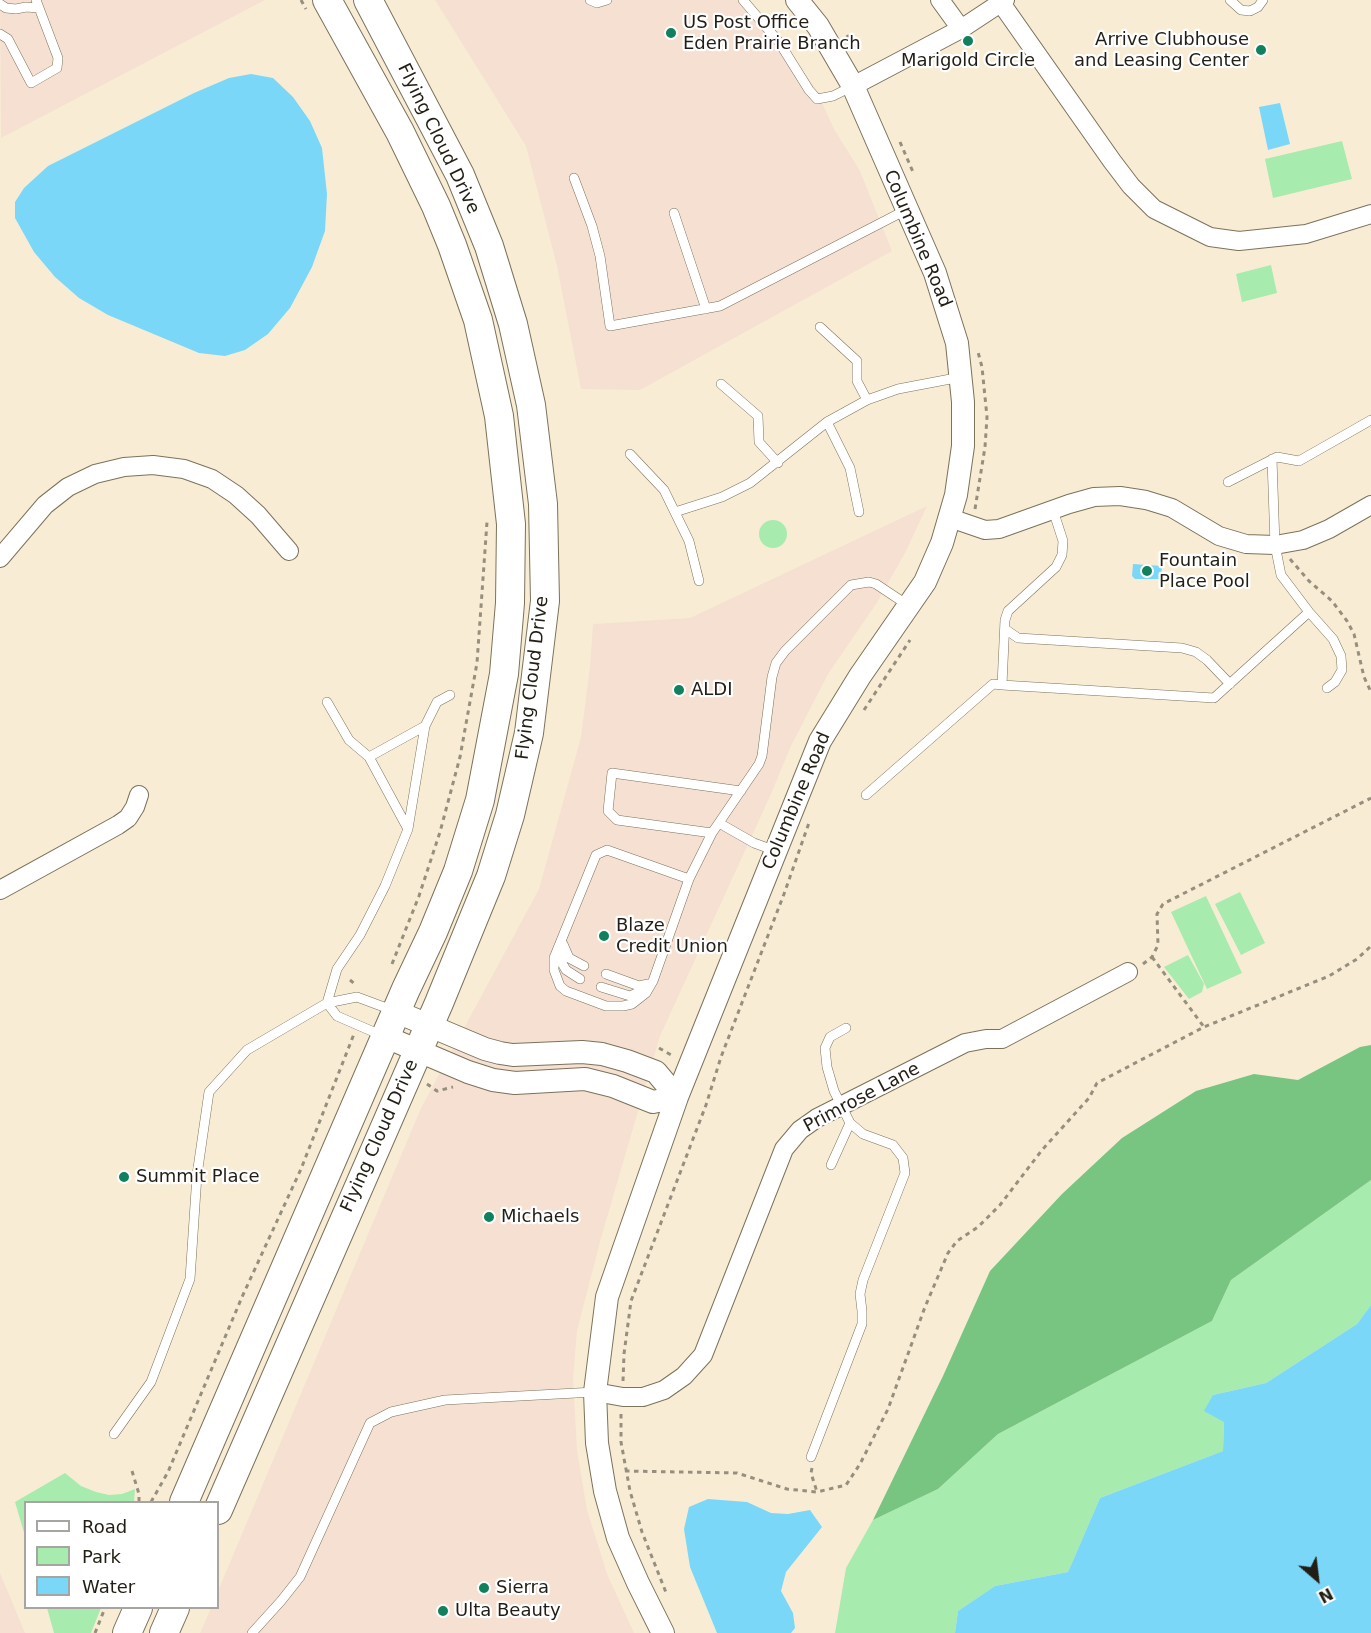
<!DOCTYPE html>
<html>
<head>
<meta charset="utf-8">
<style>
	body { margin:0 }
	#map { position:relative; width:1371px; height:1633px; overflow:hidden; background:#f8edd4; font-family:"DejaVu Sans",sans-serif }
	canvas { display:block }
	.legend { position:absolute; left:24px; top:1501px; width:195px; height:108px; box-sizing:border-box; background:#fff; border:2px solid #a7a5a1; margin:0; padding:8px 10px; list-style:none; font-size:18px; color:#221e15 }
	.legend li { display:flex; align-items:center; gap:12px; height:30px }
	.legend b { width:30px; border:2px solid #a7a5a1 }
	.north { position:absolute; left:1287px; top:1549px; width:60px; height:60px; -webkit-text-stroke:4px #fff; paint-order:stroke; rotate:152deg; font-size:16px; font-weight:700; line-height:24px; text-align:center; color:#221e15 }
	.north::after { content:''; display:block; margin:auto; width:21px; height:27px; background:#221e15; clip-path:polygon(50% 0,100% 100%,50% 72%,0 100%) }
</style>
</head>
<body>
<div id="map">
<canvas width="1371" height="1633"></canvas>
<ul class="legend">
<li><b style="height:8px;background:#fff"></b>Road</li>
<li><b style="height:16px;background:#a7ebae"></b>Park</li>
<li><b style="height:16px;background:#7ad7f8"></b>Water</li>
</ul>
<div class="north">N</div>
</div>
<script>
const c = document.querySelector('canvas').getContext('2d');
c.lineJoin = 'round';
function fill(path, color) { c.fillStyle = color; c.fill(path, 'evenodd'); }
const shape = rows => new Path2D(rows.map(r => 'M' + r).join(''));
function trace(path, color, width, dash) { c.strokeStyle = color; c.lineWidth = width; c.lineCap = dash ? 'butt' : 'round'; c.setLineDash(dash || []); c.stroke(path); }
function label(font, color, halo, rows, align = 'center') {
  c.font = font + ' "DejaVu Sans",sans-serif'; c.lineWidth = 4.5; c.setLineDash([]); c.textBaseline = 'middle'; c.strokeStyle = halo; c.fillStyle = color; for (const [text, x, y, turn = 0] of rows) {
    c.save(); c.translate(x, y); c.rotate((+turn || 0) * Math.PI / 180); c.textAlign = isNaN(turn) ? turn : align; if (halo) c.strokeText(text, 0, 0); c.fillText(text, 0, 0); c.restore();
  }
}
const commercial = shape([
	[0,0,265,0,1,138],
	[435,0,745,0,783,45,816,89,834,129,860,171,892,251,640,390,581,389,557,266,526,146],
	[927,506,905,553,876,604,828,674,790,748,771,794,660,1036,601,1238,577,1331,573,1378,577,1450,587,1510,607,1574,634,1633,200,1633,211,1608,218,1608,218,1591,421,1108,539,889,581,737,590,666,593,624,690,618],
	[0,1573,25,1633,0,1633]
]);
const green = shape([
	[1342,141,1352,179,1273,198,1265,159],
	[1271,265,1277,293,1242,302,1236,274],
	'759 534a14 14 0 1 1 28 0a14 14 0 1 1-28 0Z',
	[1240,892,1265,943,1241,955,1215,904],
	[1206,896,1242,973,1207,989,1171,912],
	[1188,955,1204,984,1202,992,1189,999,1164,967],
	[1371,1180,1371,1305,1357,1324,1266,1383,1213,1395,1224,1422,1223,1451,1100,1498,1068,1572,995,1586,958,1611,955,1633,835,1633,846,1568,873,1520,938,1489,998,1434,1212,1321,1231,1280],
	[65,1473,81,1486,96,1492,109,1495,122,1494,135,1489,134,1502,26,1502,25,1536,15,1502],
	[47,1608,101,1608,91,1633,54,1633]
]);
const forest = shape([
	[1371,1045,1371,1180,1231,1280,1212,1321,998,1434,938,1489,873,1520,943,1376,990,1271,1062,1194,1122,1138,1196,1091,1254,1074,1298,1080,1360,1047]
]);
const water = shape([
	[251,74,273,78,293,97,310,121,322,148,327,194,325,231,312,267,290,308,268,334,245,350,225,356,199,353,108,315,79,298,55,277,34,252,15,218,15,202,24,188,48,166,194,93,229,78],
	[1280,103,1290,144,1268,150,1259,107],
	[1133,564,1162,566,1161,579,1135,579,1132,576],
	[1371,1305,1371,1633,955,1633,958,1611,995,1586,1068,1572,1100,1498,1223,1451,1224,1422,1204,1411,1213,1395,1266,1383,1357,1324],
	[708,1499,747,1502,771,1513,788,1514,810,1510,822,1527,786,1572,781,1591,793,1613,795,1628,791,1633,717,1633,690,1567,684,1529,689,1507]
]);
const path = shape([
	[301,0,306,9],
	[847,35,855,50],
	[900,142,913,172],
	[975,509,985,447,987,417,982,367,978,352],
	[1290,559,1309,581,1332,601,1347,621,1354,634,1364,677,1371,692],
	[864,710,910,640],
	[1152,957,1204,1027],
	[392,964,419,896,440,832,460,757,477,663,487,522],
	[1143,964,1152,957,1158,945,1157,914,1163,904,1371,798],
	[350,980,356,985],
	[659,1048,673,1056],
	[427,1084,437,1091,453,1087],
	[623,1381,624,1354,631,1301,706,1105,721,1057,784,894,810,820],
	[621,1414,621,1442,630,1491,642,1532,667,1595],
	[812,1468,811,1473,817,1492],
	[132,1471,139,1494,139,1502],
	[625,1471,737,1473,787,1489,817,1492,846,1485,860,1464,888,1409,925,1307,948,1253,957,1241,978,1227,1000,1205,1042,1150,1089,1098,1097,1083,1204,1027,1329,976,1357,959,1371,946],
	[151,1502,168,1472,242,1297,301,1169,354,1034],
	[95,1633,105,1608]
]);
const service = shape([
	[590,0,597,3,607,0],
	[743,0,779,42,809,90,817,99,833,96,853,86],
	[1230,0,1241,10,1250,11,1258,7,1263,0],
	[0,4,6,8,16,9,26,7,39,8],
	[0,34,8,39,31,83,57,68,58,58,36,0],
	[574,178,592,226,600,256,610,326,720,306,906,210],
	[674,213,706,309],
	[820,327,857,361,857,381,867,400],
	[721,384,758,416,759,442,778,463],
	[827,422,850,468,859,512],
	[630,454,664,490,689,541,699,581],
	[1272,459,1275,545,1281,575,1309,612,1333,639,1341,656,1342,670,1335,682,1327,688],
	[1228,482,1277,457,1299,461,1371,420],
	[1053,510,1063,541,1062,555,1056,567,1008,611,1005,620,1002,685,1214,698,1309,612],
	[675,512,722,497,750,483,827,422,867,400,898,389,961,377],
	[1005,629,1018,638,1182,648,1196,652,1207,660,1230,684],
	[327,702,349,740,369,757],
	[425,726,437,702,450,695],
	[866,795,993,684,1002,685],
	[719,823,754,843,776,851],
	[712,833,617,820,608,811,612,773,741,791],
	[689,879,607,850,596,855,554,958,554,970,560,986,566,991,606,1006,623,1006,632,1004,646,993,653,981,689,879,712,833,759,764,762,756,772,677,776,663,785,651,851,585,869,582,876,584,909,606],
	[563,944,569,958,584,966],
	[561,945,562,963,566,970,580,979],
	[606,974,639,986,648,984],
	[601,987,630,996,645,989],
	[327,1003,337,969,360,935,385,886,408,829,425,726,369,757,408,829],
	[327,1003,337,1016,383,1036],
	[831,1165,850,1123],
	[114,1434,151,1382,190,1279,197,1175,209,1092,247,1050,327,1003,357,997,392,1010],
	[811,1457,862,1324,862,1311,860,1294,863,1280,905,1173,903,1158,893,1145,863,1134,850,1123,834,1091,827,1067,825,1048,830,1037,846,1028],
	[252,1633,281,1601,300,1577,370,1423,391,1412,445,1400,595,1392]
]);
const minor = shape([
	[940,0,961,29],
	[1001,3,1112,161,1131,186,1154,209,1210,237,1239,241,1306,234,1371,214],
	[853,86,961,29,1005,0],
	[950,518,985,530,999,529,1069,504,1094,497,1120,496,1146,500,1172,508,1219,536,1246,544,1275,545,1303,540,1329,529,1371,505],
	[0,558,45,505,68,487,95,474,124,467,153,465,184,469,212,479,236,495,258,515,289,551],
	[0,890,118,825,128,818,135,807,139,795],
	[595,1392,623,1397,643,1397,664,1390,684,1376,703,1355,784,1149,800,1130,817,1118,965,1043,986,1039,1002,1039,1128,972]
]);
const tertiary = shape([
	[397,1012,485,1049,500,1053,513,1055,582,1052,602,1054,627,1061,656,1072,677,1097],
	[386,1037,468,1072,493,1080,515,1083,585,1079,613,1086,653,1102,677,1097],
	[663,1633,638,1583,618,1538,605,1491,597,1443,595,1392,607,1297,677,1097,820,741,860,676,925,582,942,543,956,495,963,446,963,402,957,343,935,273,853,86,818,26,797,0]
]);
const primary = shape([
	[184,1502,406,989,433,932,458,871,480,800,504,674,510,603,511,524,499,416,478,320,452,245,436,206,400,132,327,0],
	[218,1510,439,1003,491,876,510,815,529,733,545,601,543,504,531,405,513,324,489,246,460,175,368,0],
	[127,1633,138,1608],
	[164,1633,175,1608]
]);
const markers = [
	[671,33,6,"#11805d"],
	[968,41,6,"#11805d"],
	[1261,50,6,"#11805d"],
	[1147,571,6,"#11805d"],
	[679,690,6,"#11805d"],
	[604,936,6,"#11805d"],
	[124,1177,6,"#11805d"],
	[489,1217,6,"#11805d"],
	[484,1588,6,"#11805d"],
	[443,1611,6,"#11805d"]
];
const poiNames = [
	["US Post Office",683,23],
	["Eden Prairie Branch",683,44],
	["Arrive Clubhouse",1249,40,"right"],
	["and Leasing Center",1249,61,"right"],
	["Marigold Circle",968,61,"center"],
	["Fountain",1159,561],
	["Place Pool",1159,582],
	["ALDI",691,690],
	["Blaze",616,926],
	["Credit Union",616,947],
	["Summit Place",136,1177],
	["Michaels",501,1217],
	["Sierra",496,1588],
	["Ulta Beauty",455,1611]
];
const streetNames = [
	["Flying Cloud Drive",438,139,64],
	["Columbine Road",917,239,67],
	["Flying Cloud Drive",533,678,-83],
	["Columbine Road",797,801,-67],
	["Primrose Lane",862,1098,-28],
	["Flying Cloud Drive",380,1136,-66]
];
fill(commercial, '#f5e0d1');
fill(green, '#a7ebae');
fill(forest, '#77c581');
fill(water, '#7ad7f8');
trace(service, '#7b725b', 10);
trace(minor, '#7b725b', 20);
trace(tertiary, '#7b725b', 24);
trace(primary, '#7b725b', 30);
trace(path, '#978f7e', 3, [4.5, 4.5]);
trace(service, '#fff', 9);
trace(minor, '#fff', 18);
trace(tertiary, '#fff', 22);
trace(primary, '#fff', 28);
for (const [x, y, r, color] of markers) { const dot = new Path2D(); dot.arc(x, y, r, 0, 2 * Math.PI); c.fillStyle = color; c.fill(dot); trace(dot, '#fff', 2); }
label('18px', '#221e15', '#fff', poiNames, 'left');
label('18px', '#221e15', '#fff', streetNames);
</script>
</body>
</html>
